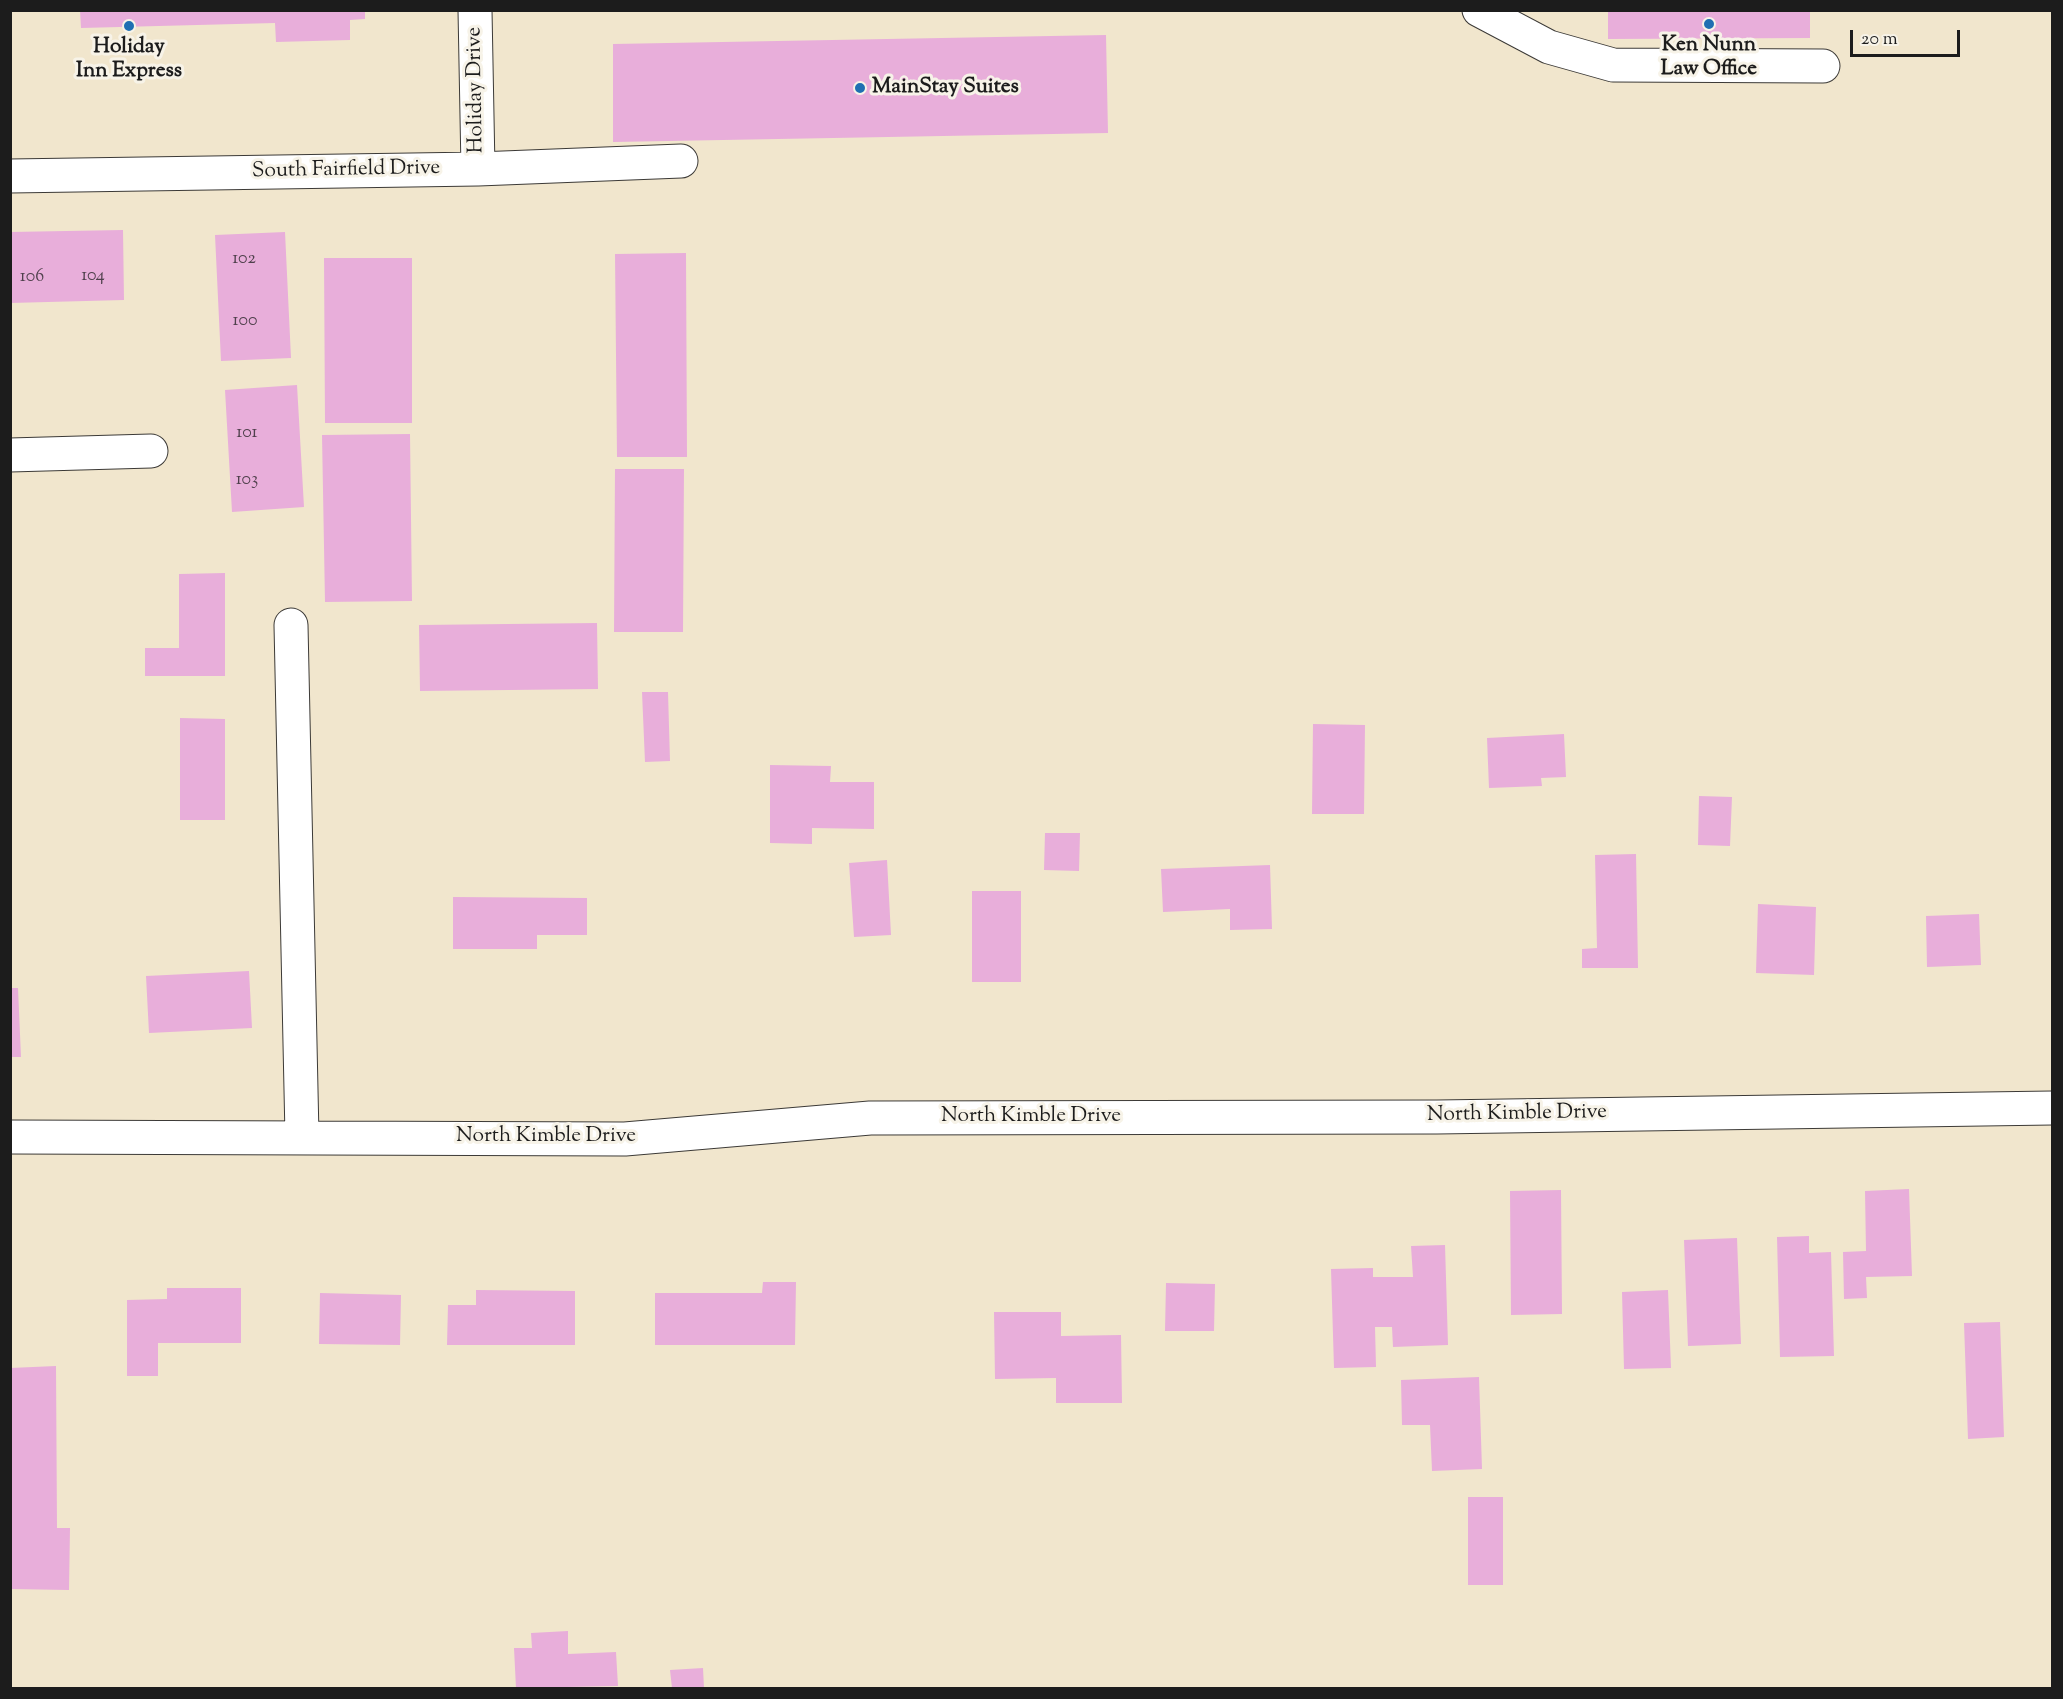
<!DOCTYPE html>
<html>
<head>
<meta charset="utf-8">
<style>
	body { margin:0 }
	#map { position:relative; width:2063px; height:1699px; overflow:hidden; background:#f1e6cd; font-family:"Sorts Mill Goudy",serif }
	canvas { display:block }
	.frame { position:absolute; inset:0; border:12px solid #1c1c1c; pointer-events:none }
	.scale { position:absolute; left:1850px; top:30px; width:110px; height:27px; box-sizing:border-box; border:3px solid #1c1c1c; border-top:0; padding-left:8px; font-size:18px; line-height:21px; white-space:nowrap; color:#1c1c1c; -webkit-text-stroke:4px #f7f3e8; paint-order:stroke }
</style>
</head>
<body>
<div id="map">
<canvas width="2063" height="1699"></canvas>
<div class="frame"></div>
<div class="scale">20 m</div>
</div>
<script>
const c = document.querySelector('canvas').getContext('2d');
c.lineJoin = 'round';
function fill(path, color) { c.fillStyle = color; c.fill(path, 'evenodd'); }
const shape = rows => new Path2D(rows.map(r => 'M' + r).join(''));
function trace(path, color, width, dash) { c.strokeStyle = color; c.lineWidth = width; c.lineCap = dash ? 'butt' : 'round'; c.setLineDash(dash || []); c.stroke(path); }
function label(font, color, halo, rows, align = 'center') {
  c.font = font + ' "Sorts Mill Goudy",serif'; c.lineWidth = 6; c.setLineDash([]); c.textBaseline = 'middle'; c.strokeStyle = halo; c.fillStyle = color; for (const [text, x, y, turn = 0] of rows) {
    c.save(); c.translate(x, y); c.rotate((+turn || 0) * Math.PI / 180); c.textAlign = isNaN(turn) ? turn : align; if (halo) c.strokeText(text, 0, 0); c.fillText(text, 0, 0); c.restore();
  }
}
const building = shape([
	[80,10,365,10,365,19,350,20,350,40,276,42,275,23,81,28],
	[1608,10,1810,10,1810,38,1608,39],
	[1106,35,1108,133,613,142,613,44],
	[123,230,124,300,10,303,10,232],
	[285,232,291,358,221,361,215,235],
	[686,253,687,457,617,457,615,254],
	[324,258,412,258,412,423,325,423],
	[297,385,304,507,232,512,225,390],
	[410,434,412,601,325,602,322,435],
	[615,469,684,469,683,632,614,632],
	[225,573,225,676,145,676,145,648,179,648,179,574],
	[597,623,598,689,420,691,419,625],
	[642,692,668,692,670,761,645,762],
	[180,718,225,719,225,820,180,820],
	[1313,724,1365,725,1364,814,1312,814],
	[1564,734,1566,777,1541,778,1542,786,1489,788,1487,738],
	[770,765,831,766,830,782,874,782,874,829,812,828,812,844,770,843],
	[1699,796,1732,797,1730,846,1698,845],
	[1045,833,1080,833,1079,871,1044,870],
	[1636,854,1638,968,1582,968,1582,949,1597,948,1595,855],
	[887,860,891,935,854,937,849,863],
	[1270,865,1272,929,1230,930,1230,909,1163,912,1161,869],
	[972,891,1021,891,1021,982,972,982],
	[453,897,587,898,587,935,537,935,537,949,453,949],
	[1758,904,1816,907,1814,975,1756,973],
	[1979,914,1981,965,1927,967,1926,916],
	[249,971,252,1028,149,1033,146,976],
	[10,988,18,988,21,1057,10,1057],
	[1909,1189,1912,1276,1866,1277,1867,1298,1844,1299,1843,1252,1866,1251,1865,1191],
	[1561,1190,1562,1314,1511,1315,1510,1191],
	[1809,1236,1809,1253,1831,1252,1834,1356,1780,1357,1777,1237],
	[1737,1238,1741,1344,1688,1346,1684,1240],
	[1445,1245,1448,1345,1393,1347,1392,1327,1375,1327,1376,1367,1334,1368,1331,1269,1373,1268,1373,1277,1413,1277,1411,1246],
	[763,1282,796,1282,795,1345,655,1345,655,1293,762,1293],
	[1166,1283,1215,1284,1214,1331,1165,1331],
	[167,1288,241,1288,241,1343,158,1343,158,1376,127,1376,127,1300,167,1299],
	[476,1290,575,1291,575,1345,447,1345,448,1305,476,1305],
	[1668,1290,1671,1368,1624,1369,1622,1292],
	[320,1293,401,1295,400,1345,319,1344],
	[994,1312,1061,1312,1061,1336,1121,1335,1122,1403,1056,1403,1056,1378,995,1379],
	[2000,1322,2004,1437,1968,1439,1964,1323],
	[56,1366,57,1528,70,1528,69,1590,10,1589,10,1368],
	[1479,1377,1482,1469,1432,1471,1430,1425,1402,1425,1401,1380],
	[1468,1497,1503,1497,1503,1585,1468,1585],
	[568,1631,568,1654,616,1652,618,1686,516,1688,514,1648,532,1648,531,1633],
	[703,1668,704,1688,672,1688,670,1670]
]);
const minor = shape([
	[475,10,478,169],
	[1479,10,1549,47,1613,65,1823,66],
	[10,176,478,169,681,161],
	[10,455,151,451],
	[291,625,302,1136],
	[10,1137,625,1139,870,1118,1437,1117,2052,1108]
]);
const markers = [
	[1709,24,6,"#1f6fb2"],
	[129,26,6,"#1f6fb2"],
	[860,88,6,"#1f6fb2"]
];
const numberNames = [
	["102",244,260],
	["104",93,277],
	["106",32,278],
	["100",245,322],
	["101",247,434],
	["103",247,481]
];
const poiNames = [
	["Ken Nunn",1709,46],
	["Law Office",1709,70],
	["Holiday",129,48],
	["Inn Express",129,72],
	["MainStay Suites",872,88,"left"]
];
const streetNames = [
	["Holiday Drive",477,90,-91],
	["South Fairfield Drive",346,171,-1],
	["North Kimble Drive",1517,1115,-1],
	["North Kimble Drive",1031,1117],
	["North Kimble Drive",546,1137]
];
fill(building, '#e8aeda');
trace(minor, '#3c3a37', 35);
trace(minor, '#fff', 33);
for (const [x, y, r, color] of markers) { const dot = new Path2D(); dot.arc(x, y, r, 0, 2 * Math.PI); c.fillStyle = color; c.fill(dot); trace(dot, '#f7f3e8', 2); }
label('18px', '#4f404c', null, numberNames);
label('bold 21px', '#1c1c1c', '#f7f3e8', poiNames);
label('21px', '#1c1c1c', '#f7f3e8', streetNames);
</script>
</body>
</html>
